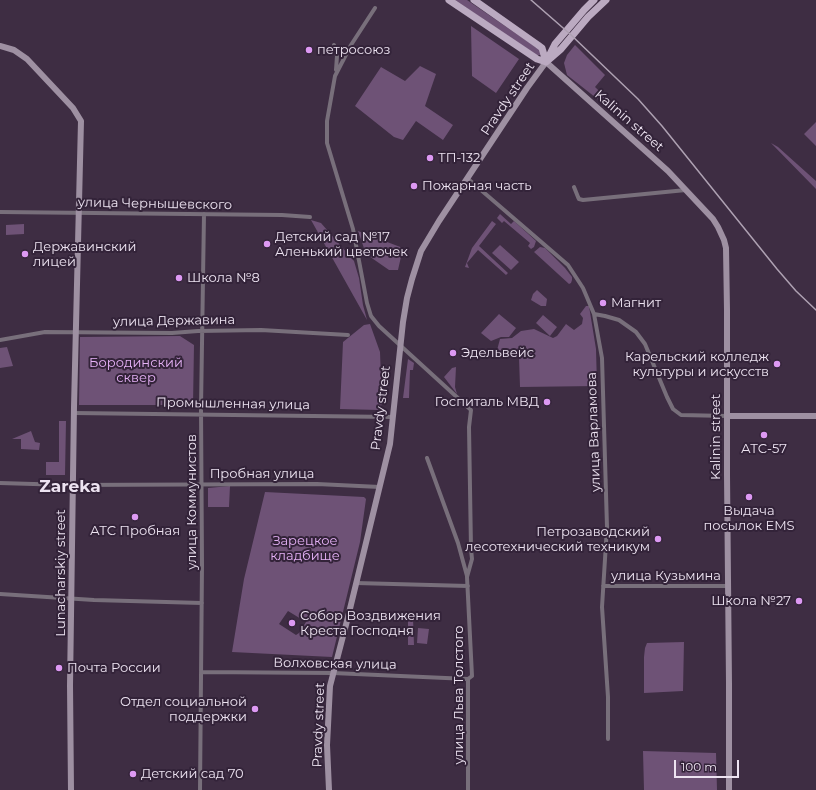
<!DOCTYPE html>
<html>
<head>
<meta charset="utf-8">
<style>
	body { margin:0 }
	#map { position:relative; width:816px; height:790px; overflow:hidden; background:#3e2d43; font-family:Montserrat,sans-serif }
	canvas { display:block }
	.scale { position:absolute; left:674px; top:760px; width:65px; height:18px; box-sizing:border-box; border:2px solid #ede3f1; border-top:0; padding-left:5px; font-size:12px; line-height:14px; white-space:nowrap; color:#ede3f1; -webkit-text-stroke:3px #332339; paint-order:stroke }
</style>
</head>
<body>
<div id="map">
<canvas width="816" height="790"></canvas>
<div class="scale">100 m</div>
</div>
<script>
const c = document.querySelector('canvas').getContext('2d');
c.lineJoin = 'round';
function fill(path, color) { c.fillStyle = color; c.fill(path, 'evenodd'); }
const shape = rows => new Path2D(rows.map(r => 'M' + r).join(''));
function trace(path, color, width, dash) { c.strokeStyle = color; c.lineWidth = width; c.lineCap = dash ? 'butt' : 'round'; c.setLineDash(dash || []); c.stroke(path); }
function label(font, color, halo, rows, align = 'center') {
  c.font = font + ' Montserrat,sans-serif'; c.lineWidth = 4; c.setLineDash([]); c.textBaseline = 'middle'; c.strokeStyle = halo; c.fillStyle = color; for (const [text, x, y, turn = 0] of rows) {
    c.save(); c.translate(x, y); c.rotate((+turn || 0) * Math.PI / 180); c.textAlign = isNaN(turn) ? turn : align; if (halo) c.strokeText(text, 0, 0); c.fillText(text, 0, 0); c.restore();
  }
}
const green = shape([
	[455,0,467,0,540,50,541,55,536,55],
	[471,26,519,59,496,93,472,76],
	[575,45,605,75,595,87,618,109,614,112,567,75,564,63,567,55],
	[420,66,436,74,425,106,453,125,443,140,416,121,403,140,394,137,355,106,381,67,405,81],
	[816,122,816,146,804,134],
	[771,143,778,147,816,181,816,189],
	[500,214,511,224,514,221,536,241,534,247,531,249,528,246,530,243,504,221,502,223,497,218],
	[311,220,321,223,354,261,359,278,363,305,367,320],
	[492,221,496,224,479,246,508,273,506,275,478,250,467,263,469,268,465,267,472,248],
	[24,224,24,234,6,235,6,225],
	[358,231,403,248,398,270,389,270,366,254],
	[500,245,519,262,511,270,492,253],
	[540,247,545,248,565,268,572,277,572,280,571,283,569,284,534,252],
	[537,290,547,299,546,306,541,306,531,300,533,294],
	[586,306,589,306,596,349,597,386,520,387,519,357,496,354,500,339,512,338,521,331,534,329,553,338,557,336,566,324,574,330,582,324,583,318,580,314],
	[499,314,516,328,509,337,501,337,491,341,481,333],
	[543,315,557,327,550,336,536,323],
	[370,324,380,352,382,404,379,410,340,409,343,342,364,325],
	[180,336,194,345,193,405,79,405,80,337],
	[7,347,13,366,0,368,0,348],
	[408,359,414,363,413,370,410,370,409,398,403,398],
	[456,367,455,387,457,394,444,377,452,368],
	[59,421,66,421,65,475,46,475,46,462,59,462],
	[31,431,35,442,40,443,39,450,21,449,21,439,12,439],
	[230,486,229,507,208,507,208,488],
	[265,492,364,497,366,499,360,542,332,657,232,652,244,579],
	[288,611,306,622,299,633,296,635,279,624],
	[408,618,413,618,414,645,408,645],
	[418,628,429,629,427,644,417,643],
	[684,642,683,691,644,693,644,657,645,648,647,643],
	[643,751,716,753,717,790,644,790]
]);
const street = shape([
	[375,8,351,45,335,76,327,121,327,143,353,229,367,303,371,316,379,326,471,410,469,427,471,549,472,559,467,577,472,676,468,679,468,790],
	[334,45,337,56,336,70],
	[467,178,568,265,583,288,594,314,602,358,607,527,602,607,608,697,608,739],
	[574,187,578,197,579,199,583,200,686,190],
	[0,212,282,215,310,217],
	[594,314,605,316,619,320,636,332,645,344,667,397,673,409,681,415,727,416],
	[0,340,45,332,172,333,198,331,261,330,348,335],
	[74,413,393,417],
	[427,458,458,543,467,576],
	[0,483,67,485,317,484,380,487],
	[356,583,468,586],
	[603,586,728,586],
	[0,594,94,600,202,603],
	[201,672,333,673,468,679],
	[200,790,202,565,201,408,204,214]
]);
const secondary = shape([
	[0,46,14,50,27,59,73,108,81,121,74,407,70,685,71,790],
	[727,416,816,416],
	[329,790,327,745,330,686,348,617,390,444,403,322,407,298,412,279,421,251,439,221,527,88,546,62,668,171,713,219,718,227,724,240,726,248,727,310,727,475,729,683,729,790]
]);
const primary = shape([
	[449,0,537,59,546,62],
	[474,0,538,45,542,48,546,62],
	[548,58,555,44,584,10,594,0],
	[546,62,561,49,588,17,606,0]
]);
const rail = shape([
	[531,0,570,34,638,99,662,126,777,269,796,291,816,310]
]);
const markers = [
	[309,50,4,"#dd99f3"],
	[430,158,4,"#dd99f3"],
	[414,186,4,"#dd99f3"],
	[267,244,4,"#dd99f3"],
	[25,254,4,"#dd99f3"],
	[179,278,4,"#dd99f3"],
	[603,303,4,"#dd99f3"],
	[453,353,4,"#dd99f3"],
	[777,364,4,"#dd99f3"],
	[547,402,4,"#dd99f3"],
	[764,435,4,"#dd99f3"],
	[749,497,4,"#dd99f3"],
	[135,517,4,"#dd99f3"],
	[658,539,4,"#dd99f3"],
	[799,601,4,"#dd99f3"],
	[292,623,4,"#dd99f3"],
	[59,668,4,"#dd99f3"],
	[255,709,4,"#dd99f3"],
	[133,774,4,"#dd99f3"]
];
const poiNames = [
	["петросоюз",317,50],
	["ТП-132",438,158],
	["Пожарная часть",422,186],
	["Детский сад №17",275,237],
	["Аленький цветочек",275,252],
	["Державинский",33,247],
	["лицей",33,262],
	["Школа №8",187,278],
	["Магнит",611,303],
	["Эдельвейс",461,353],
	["Карельский колледж",769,357,"right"],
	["культуры и искусств",769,372,"right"],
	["Госпиталь МВД",539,402,"right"],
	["АТС-57",764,449,"center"],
	["Выдача",749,511,"center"],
	["посылок EMS",749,526,"center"],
	["АТС Пробная",135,531,"center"],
	["Петрозаводский",650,532,"right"],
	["лесотехнический техникум",650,547,"right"],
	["Школа №27",791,601,"right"],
	["Собор Воздвижения",300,616],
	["Креста Господня",300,631],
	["Почта России",67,668],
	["Отдел социальной",247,702,"right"],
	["поддержки",247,717,"right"],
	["Детский сад 70",141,774]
];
const streetNames = [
	["Pravdy street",508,99,-56],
	["Kalinin street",629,121,41],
	["улица Чернышевского",155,204,1],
	["улица Державина",174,321,-1],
	["Промышленная улица",233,404,1],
	["Pravdy street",381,408,-83],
	["улица Варламова",594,432,-92],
	["Kalinin street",716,437,-90],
	["Пробная улица",262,474],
	["улица Коммунистов",192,502,-90],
	["Lunacharskiy street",61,573,-90],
	["улица Кузьмина",666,576],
	["Волховская улица",335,664,1],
	["улица Льва Толстого",459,695,-90],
	["Pravdy street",319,725,-88]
];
const parkNames = [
	["Бородинский",136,363],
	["сквер",136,378],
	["Зарецкое",305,541],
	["кладбище",305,556]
];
const districtNames = [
	["Zareka",70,487]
];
fill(green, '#6e5276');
trace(street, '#786f7b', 4);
trace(secondary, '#9e90a2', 6);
trace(primary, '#bbaac1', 7);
trace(rail, '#aea1b2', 1.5);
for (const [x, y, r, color] of markers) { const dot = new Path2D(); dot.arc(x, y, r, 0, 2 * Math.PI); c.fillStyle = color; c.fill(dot); trace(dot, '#332339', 1.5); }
label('13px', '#ede3f1', '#332339', poiNames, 'left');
label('13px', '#ede3f1', '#332339', streetNames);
label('13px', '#e6b2f7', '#332339', parkNames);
label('bold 17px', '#ede3f1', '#332339', districtNames);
</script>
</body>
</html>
